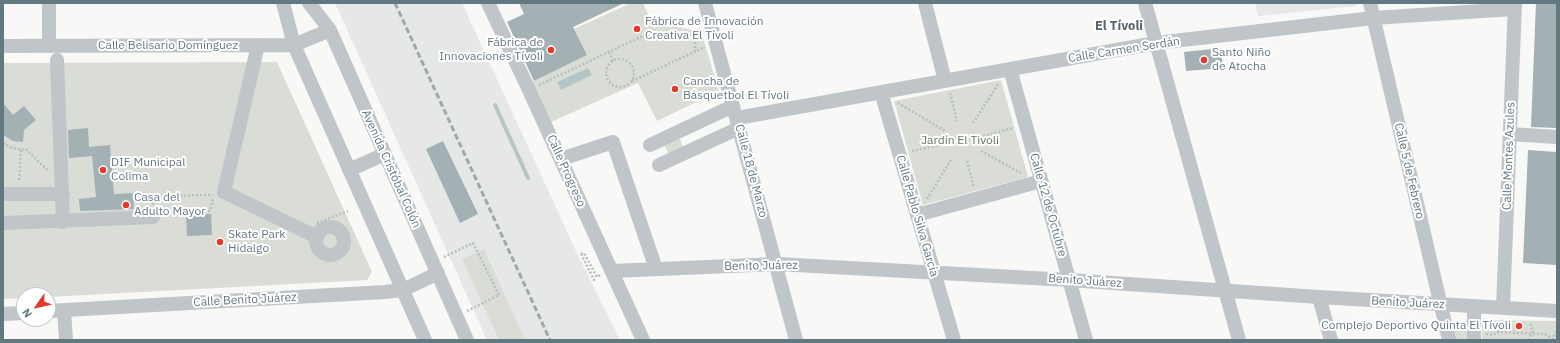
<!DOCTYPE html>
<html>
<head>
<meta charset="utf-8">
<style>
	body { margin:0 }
	#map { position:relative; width:1560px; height:343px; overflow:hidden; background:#f8f8f6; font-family:"IBM Plex Sans",sans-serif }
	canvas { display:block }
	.frame { position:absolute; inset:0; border:4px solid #637981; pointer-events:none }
	.north { position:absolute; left:16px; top:287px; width:40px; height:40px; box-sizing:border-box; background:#fff; border:1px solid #c1c9cd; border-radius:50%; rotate:236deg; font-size:11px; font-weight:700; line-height:16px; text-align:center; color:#637981 }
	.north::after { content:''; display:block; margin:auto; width:14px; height:18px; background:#e33a2b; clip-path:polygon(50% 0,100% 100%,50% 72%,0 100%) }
</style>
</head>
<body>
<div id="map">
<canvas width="1560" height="343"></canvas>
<div class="frame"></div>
<div class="north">N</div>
</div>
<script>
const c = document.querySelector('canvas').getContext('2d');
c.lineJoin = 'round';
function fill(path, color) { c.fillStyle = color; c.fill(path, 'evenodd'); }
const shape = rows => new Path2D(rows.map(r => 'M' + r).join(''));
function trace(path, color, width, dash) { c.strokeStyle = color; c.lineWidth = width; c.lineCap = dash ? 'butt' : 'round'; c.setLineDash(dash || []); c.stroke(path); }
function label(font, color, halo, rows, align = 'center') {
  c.font = font + ' "IBM Plex Sans",sans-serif'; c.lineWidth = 4; c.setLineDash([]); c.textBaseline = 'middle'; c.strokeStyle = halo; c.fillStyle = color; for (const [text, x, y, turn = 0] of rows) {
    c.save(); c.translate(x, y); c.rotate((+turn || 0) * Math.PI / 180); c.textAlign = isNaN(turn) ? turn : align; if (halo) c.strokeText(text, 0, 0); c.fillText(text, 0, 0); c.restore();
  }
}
const built = shape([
	[335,3,462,3,576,251,620,340,487,340],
	[1255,3,1355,3,1356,6,1258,16]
]);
const green = shape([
	[631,3,643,3,652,23,695,30,700,28,719,91,657,121,638,83,551,122,532,82,587,55,574,29],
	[277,62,372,272,367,280,48,297,48,295,24,295,24,298,3,299,3,63],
	[1001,80,1028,177,923,205,894,101],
	[678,136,685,150,670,157,663,142],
	[484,249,525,340,499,340,462,259],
	[1482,320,1557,321,1557,340,1482,340],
	[1449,321,1467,321,1467,340,1453,340]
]);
const water = shape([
	[588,68,592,75,561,90,557,82]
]);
const stream = shape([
	[495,105,528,178]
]);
const building = shape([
	[519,3,624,3,573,27,587,55,534,81,507,22,524,14],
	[1536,3,1557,3,1557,128,1531,127],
	[1221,48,1223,68,1186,71,1184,52],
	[3,103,13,115,24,106,36,120,24,130,23,142,13,141,3,135],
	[88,128,89,147,110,145,114,194,133,193,134,209,80,211,79,199,96,197,92,156,69,158,68,130],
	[443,141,478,214,460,223,426,149],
	[1528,150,1557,152,1557,265,1523,263],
	[211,214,212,235,187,236,186,216]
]);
const path = shape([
	[609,52,613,61],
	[695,52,695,39],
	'606 73a14 14 0 1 1 28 0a14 14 0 1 1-28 0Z',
	[632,81,705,47],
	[539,85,651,32,703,40],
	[950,93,957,121],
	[898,103,945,131],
	[973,123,999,83],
	[983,136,1013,128],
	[3,143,12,148,27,150,48,171],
	[912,151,943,144],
	[981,151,1021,173],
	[967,161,974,188],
	[19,180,21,150],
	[927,199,952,158],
	[153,205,153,196,213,195],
	[164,213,210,211,213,199],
	[317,223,348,211],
	[581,254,584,253,597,277,600,275],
	[581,254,595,282],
	[444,257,473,243,499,295,467,311],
	[1493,321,1498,326,1498,332,1545,334,1554,340],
	[1486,334,1493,335,1498,332],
	[1528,340,1533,332,1530,322],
	[1552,340,1557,330]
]);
const minor = shape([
	[49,3,49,46],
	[283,3,294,45,425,340],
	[309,3,330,30,467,340],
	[488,3,529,90,643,340],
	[705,3,796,340],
	[925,3,945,81],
	[1145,3,1239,340],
	[1370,3,1449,340],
	[258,45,224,192,317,237],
	[3,46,294,45,330,30],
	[57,60,63,222],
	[1010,69,1086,340],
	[881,92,954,340],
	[737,118,1156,43,1373,18,1514,9],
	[1510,134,1557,137],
	[650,145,733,106],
	[561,159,613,142,656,269],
	[659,165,739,128],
	[349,170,385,154],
	[3,194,63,194],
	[917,215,1041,181],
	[3,223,153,217],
	'316 241a14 14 0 1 1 28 0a14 14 0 1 1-28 0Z',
	[612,271,777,264,1069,280,1319,297,1557,311],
	[1319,297,1331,340],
	[1503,308,1515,3],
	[64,310,66,340],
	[48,311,385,292,403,290,438,273],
	[3,314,24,313],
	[1474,340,1474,307]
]);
const rail = shape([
	[395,3,550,340]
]);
const markers = [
	[637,29,4,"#e33a2b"],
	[551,50,4,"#e33a2b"],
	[1204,60,4,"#e33a2b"],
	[675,89,4,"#e33a2b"],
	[103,170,4,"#e33a2b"],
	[126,205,4,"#e33a2b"],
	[220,242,4,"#e33a2b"],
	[1519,326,4,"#e33a2b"]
];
const poiNames = [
	["Fábrica de Innovación",645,22],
	["Creativa El Tívoli",645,36],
	["Fábrica de",543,43,"right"],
	["Innovaciones Tívoli",543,57,"right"],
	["Santo Niño",1212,53],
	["de Atocha",1212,67],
	["Cancha de",683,82],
	["Básquetbol El Tívoli",683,96],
	["DIF Municipal",111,163],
	["Colima",111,177],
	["Casa del",134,198],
	["Adulto Mayor",134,212],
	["Skate Park",228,235],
	["Hidalgo",228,249],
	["Complejo Deportivo Quinta El Tívoli",1511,326,"right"]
];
const streetNames = [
	["Calle Belisario Domínguez",168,46],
	["Calle Carmen Serdán",1124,50,-9],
	["Calle Montes Azules",1509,156,-88],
	["Avenida Cristóbal Colón",391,169,66],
	["Calle Progreso",566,171,66],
	["Calle 18 de Marzo",751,171,75],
	["Calle 5 de Febrero",1409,171,77],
	["Calle 12 de Octubre",1048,205,74],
	["Calle Pablo Silva García",917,216,74],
	["Benito Juárez",761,266,-1],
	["Benito Juárez",1085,281,4],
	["Calle Benito Juárez",245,300,-3],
	["Benito Juárez",1408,303,3]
];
const parkNames = [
	["Jardín El Tivoli",960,141]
];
const neighbourhoodNames = [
	["El Tívoli",1119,26]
];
fill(built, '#e6e8e7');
fill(green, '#d9ddd5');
fill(water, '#b6c5c7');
trace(stream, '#b6c5c7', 4);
fill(building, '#a3b0b4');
trace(path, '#b9bec0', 2.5, [2, 2]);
trace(minor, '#bfc5c8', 14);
trace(rail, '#9ea9ad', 3, [6, 3]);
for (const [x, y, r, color] of markers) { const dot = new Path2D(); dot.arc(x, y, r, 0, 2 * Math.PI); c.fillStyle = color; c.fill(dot); trace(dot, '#fff', 1.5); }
label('12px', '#637981', '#fff', poiNames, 'left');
label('12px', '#637981', '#fff', streetNames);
label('12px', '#6a7962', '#fff', parkNames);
label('bold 13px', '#55656c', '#fff', neighbourhoodNames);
</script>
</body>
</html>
